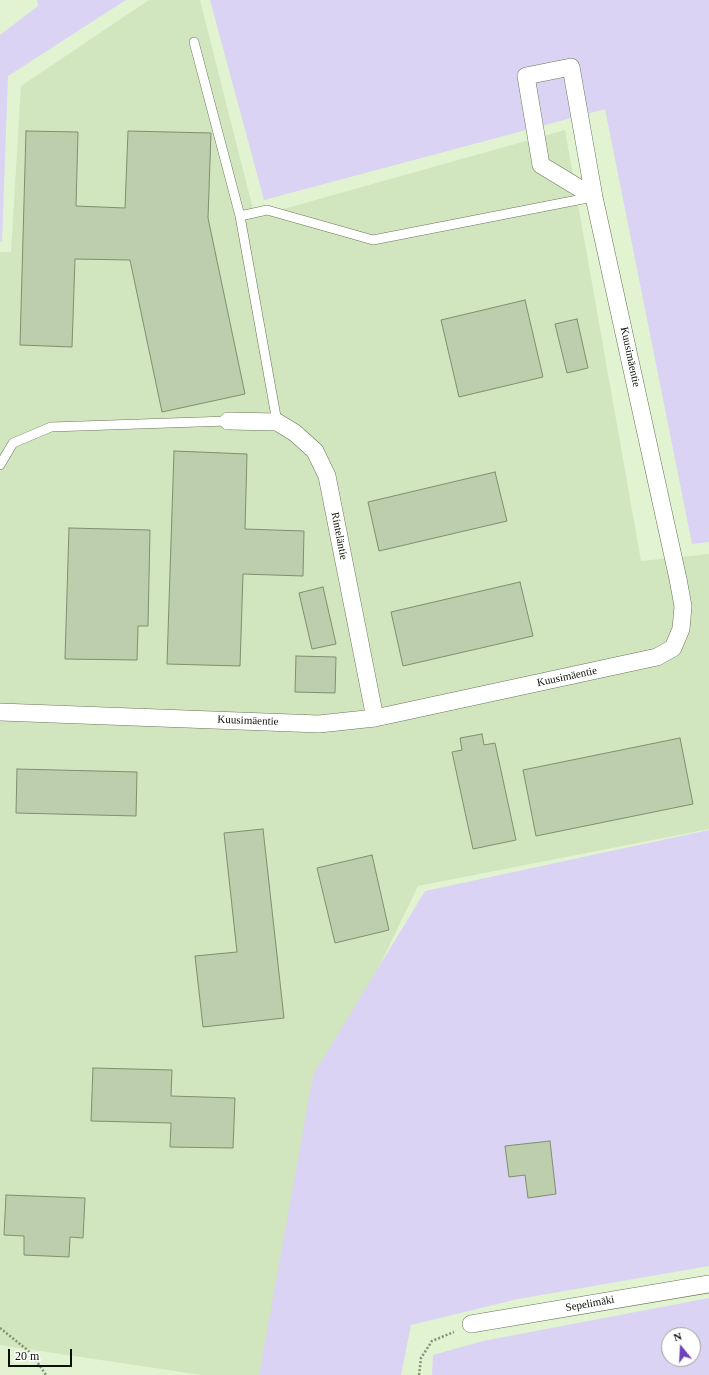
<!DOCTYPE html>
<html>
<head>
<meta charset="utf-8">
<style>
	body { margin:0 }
	#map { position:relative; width:709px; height:1375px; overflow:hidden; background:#e1f3d1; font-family:"Times New Roman",serif }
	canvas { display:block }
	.north { position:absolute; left:661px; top:1327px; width:40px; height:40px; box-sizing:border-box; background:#fff; border:1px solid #9ea09b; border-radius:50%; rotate:342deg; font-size:11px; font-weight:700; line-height:16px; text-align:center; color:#0c1106 }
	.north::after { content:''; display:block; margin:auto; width:14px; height:18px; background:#6f42ba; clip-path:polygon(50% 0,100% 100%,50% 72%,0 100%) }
	.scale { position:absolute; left:8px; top:1349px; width:64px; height:18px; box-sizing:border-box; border:2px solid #0c1106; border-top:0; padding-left:5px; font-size:12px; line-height:14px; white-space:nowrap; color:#0c1106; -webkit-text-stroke:3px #fff; paint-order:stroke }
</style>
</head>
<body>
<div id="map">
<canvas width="709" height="1375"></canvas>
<div class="north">N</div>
<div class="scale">20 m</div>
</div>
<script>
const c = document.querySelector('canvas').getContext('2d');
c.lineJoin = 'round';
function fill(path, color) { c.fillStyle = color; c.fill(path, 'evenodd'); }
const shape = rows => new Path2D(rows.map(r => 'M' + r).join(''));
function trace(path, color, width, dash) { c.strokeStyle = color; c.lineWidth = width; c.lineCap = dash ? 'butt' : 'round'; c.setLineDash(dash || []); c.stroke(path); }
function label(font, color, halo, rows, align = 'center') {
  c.font = font + ' "Times New Roman",serif'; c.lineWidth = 3; c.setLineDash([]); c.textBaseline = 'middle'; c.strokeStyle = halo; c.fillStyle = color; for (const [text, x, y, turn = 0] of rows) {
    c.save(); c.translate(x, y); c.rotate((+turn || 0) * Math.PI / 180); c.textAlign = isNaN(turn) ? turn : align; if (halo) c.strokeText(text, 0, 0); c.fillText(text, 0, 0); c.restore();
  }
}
const built = shape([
	[149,0,200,0,255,217,565,130,641,561,709,554,709,829,418,886,323,1083,273,1375,202,1375,0,1345,0,252,11,252,21,86]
]);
const green = shape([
	[37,0,126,0,8,76,2,242,0,241,0,35,38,6],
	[210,0,709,0,709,542,692,544,605,109,264,200],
	[709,830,709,1266,518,1299,411,1325,401,1375,259,1375,313,1075,425,891],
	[709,1298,709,1375,432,1375,433,1355,483,1341],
	[669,1335,693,1335,693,1359,669,1359]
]);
const building = shape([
	[26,131,78,132,76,206,125,208,128,131,211,133,208,218,245,394,162,412,130,260,75,259,72,347,20,345,26,131],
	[525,300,543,377,459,397,441,320,525,300],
	[577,319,588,368,567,373,555,324,577,319],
	[174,451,247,454,245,529,304,531,303,576,243,574,240,666,167,664,174,451],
	[495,472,507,521,379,551,368,502,495,472],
	[69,528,150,530,148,626,138,626,137,660,65,659,69,528],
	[520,582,533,636,403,666,391,612,520,582],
	[323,587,336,644,312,649,299,593,323,587],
	[296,656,336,657,335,693,295,692,296,656],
	[482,734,484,745,495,743,516,840,473,849,452,752,462,750,460,738,482,734],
	[680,738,693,804,536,836,523,770,680,738],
	[17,769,137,772,136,816,16,813,17,769],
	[263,829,284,1018,203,1027,195,956,237,952,224,833,263,829],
	[372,855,389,930,335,943,317,868,372,855],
	[93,1068,172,1070,171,1096,235,1098,233,1148,170,1147,171,1123,91,1121,93,1068],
	[550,1141,556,1194,528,1198,525,1175,509,1177,505,1146,550,1141],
	[6,1195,85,1198,83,1238,70,1237,69,1257,24,1255,24,1236,4,1235,6,1195]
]);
const path = shape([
	[0,1328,31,1353,46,1375],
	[419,1375,421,1358,432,1341,454,1332]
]);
const service = shape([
	[194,42,240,216,277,422],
	[240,216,267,210,373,240,593,197],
	[0,465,13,443,51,427,228,421]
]);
const minor = shape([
	[228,421,277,422,295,433,315,451,327,476,375,718],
	[0,712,319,724,375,718,657,657,673,648,681,629,683,606,678,579,594,197,571,67,526,76,541,165,594,197],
	[471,1324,709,1284]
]);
const streetNames = [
	["Kuusimäentie",630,357,78],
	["Rinteläntie",339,536,79],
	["Kuusimäentie",567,677,-12],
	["Kuusimäentie",248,721,2],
	["Sepelimäki",590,1304,-10]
];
fill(built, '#d1e6be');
fill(green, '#dbd3f4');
fill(building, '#bdcead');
trace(building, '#7f8f71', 1);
trace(service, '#68785a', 10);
trace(minor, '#68785a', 18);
trace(path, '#838f77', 2.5, [2, 2]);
trace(service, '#fff', 9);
trace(minor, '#fff', 17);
label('11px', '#0c1106', '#fff', streetNames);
</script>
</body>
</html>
